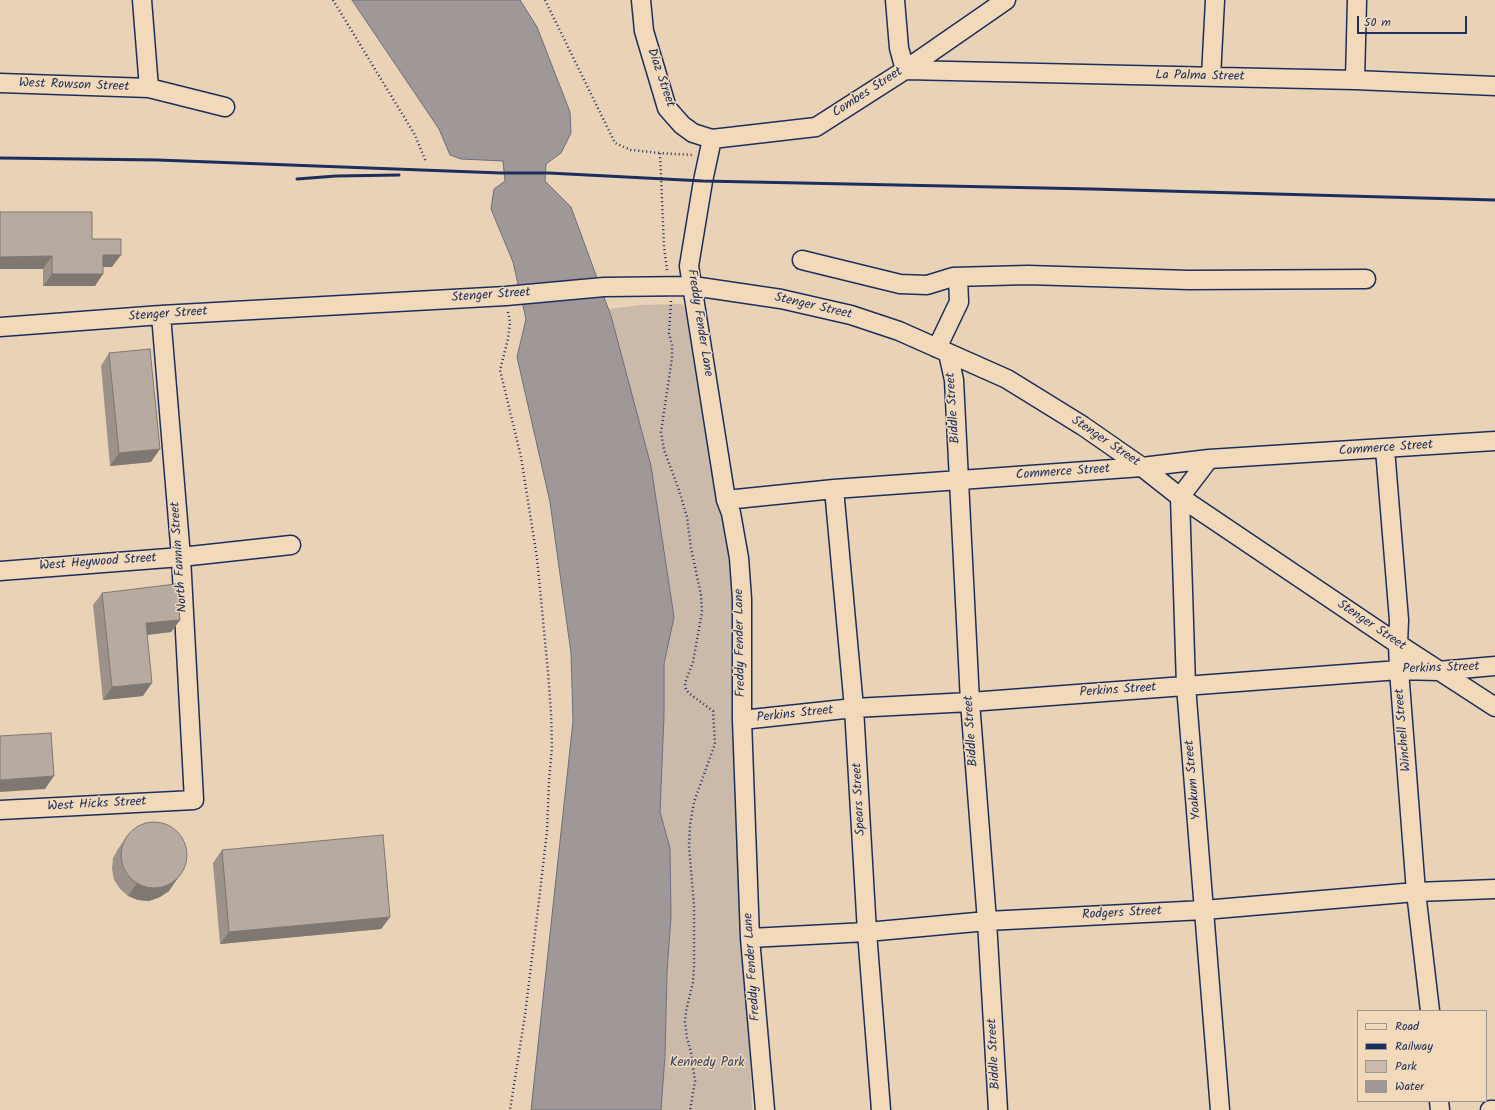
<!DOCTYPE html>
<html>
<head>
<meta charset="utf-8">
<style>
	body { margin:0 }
	#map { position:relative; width:1495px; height:1110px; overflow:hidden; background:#e9d2b6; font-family:Kalam,sans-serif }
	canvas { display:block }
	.legend { position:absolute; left:1357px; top:1010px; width:130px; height:92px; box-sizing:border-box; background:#f2d9ba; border:1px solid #9c9595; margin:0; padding:5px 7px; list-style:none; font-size:12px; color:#1b2f5e }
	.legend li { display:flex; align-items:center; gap:8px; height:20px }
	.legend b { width:20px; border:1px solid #9c9595 }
	.scale { position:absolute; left:1357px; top:16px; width:110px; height:18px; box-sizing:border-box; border:2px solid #1b2f5e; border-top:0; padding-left:5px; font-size:12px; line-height:14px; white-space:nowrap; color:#1b2f5e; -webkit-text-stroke:3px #f2d9ba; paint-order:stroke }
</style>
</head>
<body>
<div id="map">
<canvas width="1495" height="1110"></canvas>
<ul class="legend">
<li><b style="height:5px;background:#f2d9ba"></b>Road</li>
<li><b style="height:5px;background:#1b2f5e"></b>Railway</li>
<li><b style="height:11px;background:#cbbaa9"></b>Park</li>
<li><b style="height:11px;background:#a09896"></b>Water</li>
</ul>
<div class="scale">50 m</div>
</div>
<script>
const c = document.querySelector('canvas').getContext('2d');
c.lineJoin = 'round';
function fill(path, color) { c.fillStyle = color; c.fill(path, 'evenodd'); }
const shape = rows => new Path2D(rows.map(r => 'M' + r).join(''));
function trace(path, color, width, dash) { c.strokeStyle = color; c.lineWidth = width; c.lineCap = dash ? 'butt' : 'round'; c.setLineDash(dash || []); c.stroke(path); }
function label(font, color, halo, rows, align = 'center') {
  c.font = font + ' Kalam,sans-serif'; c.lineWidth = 3; c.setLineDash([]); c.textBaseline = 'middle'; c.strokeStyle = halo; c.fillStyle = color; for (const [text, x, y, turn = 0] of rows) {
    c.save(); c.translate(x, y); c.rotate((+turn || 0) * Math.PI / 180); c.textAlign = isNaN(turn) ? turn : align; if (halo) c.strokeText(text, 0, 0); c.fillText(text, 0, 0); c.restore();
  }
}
const green = shape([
	[682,304,687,311,689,318,734,586,752,1110,661,1110,665,1055,667,972,671,916,670,848,660,812,664,716,664,664,674,617,609,309,641,305]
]);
const water = shape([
	[352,0,520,0,537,27,570,112,571,133,561,153,546,164,545,181,571,207,611,316,651,466,674,617,664,664,664,716,660,812,670,848,671,916,667,972,665,1055,661,1110,531,1110,573,721,571,653,550,502,517,357,526,319,513,262,491,209,494,189,505,181,503,161,461,159,450,155,439,129,352,0]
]);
const path = shape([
	[333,0,415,135,426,162],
	[545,0,615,143,631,150,660,153],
	[667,270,664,246,660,153,693,155],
	[671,301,669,333,672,345,672,358,661,432,664,450,678,487,687,517,691,548,701,595,702,612,693,662,685,683,686,690,690,694,713,711,715,744,694,802,690,825,689,846,694,906,694,968,693,982,686,1011,685,1022,687,1038,691,1052,695,1081,690,1110],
	[508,312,510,322,508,339,500,370,521,457,537,558,548,672,551,712,552,746,549,782,547,831,540,892,525,1015,510,1110]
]);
const minor = shape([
	[142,0,149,88,225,107],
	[641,0,644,31,667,108,682,125,693,133,712,139,816,127,905,70,1006,0],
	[895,0,899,48,905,70],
	[905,70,1355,80,1495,86],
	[1211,77,1215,0],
	[1355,80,1357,0],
	[0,83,149,88],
	[712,139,703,181,689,266,726,500,731,513,739,558,742,599,742,720,750,938,765,1110],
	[802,260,900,284,927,285,953,277,1028,275,1189,280,1366,279],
	[0,327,161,315,506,296,604,287,693,286,781,299,851,315,899,331,1007,379,1083,426,1142,467,1180,497,1398,644,1495,707],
	[937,348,959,302,958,277],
	[948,353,954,380,970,702,987,921,998,1110],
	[1385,449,1399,620,1398,644,1399,670,1416,892,1430,1011],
	[1209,459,1180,497,1186,686,1220,1110],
	[834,489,854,708,867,932,881,1110],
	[726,500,834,489,1142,467,1209,459,1495,441],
	[0,571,181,557,291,545],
	[742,720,854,708,970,702,1399,670,1438,671,1495,666],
	[0,810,194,800,181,557,161,315],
	[750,938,867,932,987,921,1204,910,1416,892,1495,889],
	[1439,1101,1440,1110],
	[1490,1110,1495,1110]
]);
const rail = shape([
	[0,158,158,160,501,173,549,173,703,181,1092,189,1495,200],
	[297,179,336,176,399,175]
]);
const wall = shape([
	[92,239,112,267,103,267,95,286,43,286,43,269,0,269],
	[109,353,151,462,110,466,101,366],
	[102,593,180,620,171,632,147,635,143,696,103,700,93,605],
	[127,836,169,891,160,897,149,901,138,900,128,896,120,889,114,880,112,869,113,858,118,849],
	[222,850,390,917,381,929,220,944,213,863]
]);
const shadedWall = shape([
	[103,255,121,255,112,267,95,267],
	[52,256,43,269,0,269,0,257],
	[52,274,103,274,95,286,43,286],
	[160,449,151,462,110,466,119,453],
	[180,620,171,632,137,636,146,623],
	[152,683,143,696,103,700,112,687],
	[54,776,45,789,0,792,0,780],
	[178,878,169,891,160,897,149,901,138,900,128,896,137,883],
	[390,917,381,929,220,944,229,932]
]);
const building = shape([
	[0,212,92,212,92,239,121,239,121,255,103,255,103,274,52,274,52,256,0,257,0,264,0,212],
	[150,349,160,449,119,453,109,353,150,349],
	[176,584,180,620,146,623,152,683,112,687,102,593,176,584],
	[51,733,54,776,0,780,0,736,51,733],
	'121 855a33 33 0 1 1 66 0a33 33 0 1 1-66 0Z',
	[383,835,390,917,229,932,222,850,383,835]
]);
const streetNames = [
	["La Palma Street",1200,77,1],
	["Diaz Street",660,78,71],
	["West Rowson Street",74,86,2],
	["Combes Street",868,93,-33],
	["Stenger Street",491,296,-4],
	["Stenger Street",813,307,13],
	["Stenger Street",168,315,-4],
	["Freddy Fender Lane",699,323,81],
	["Biddle Street",954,408,-94],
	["Stenger Street",1105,442,34],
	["Commerce Street",1386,449,-4],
	["Commerce Street",1063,473,-4],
	["North Fannin Street",180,557,-94],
	["West Heywood Street",98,563,-4],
	["Stenger Street",1371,626,34],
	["Freddy Fender Lane",741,643,-91],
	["Perkins Street",1441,669,-2],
	["Perkins Street",1118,691,-4],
	["Perkins Street",795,715,-6],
	["Winchell Street",1404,730,-95],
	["Biddle Street",972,731,-94],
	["Yoakum Street",1194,780,-95],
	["Spears Street",860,799,-93],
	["West Hicks Street",97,805,-3],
	["Rodgers Street",1122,914,-3],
	["Freddy Fender Lane",753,967,-94],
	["Biddle Street",995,1054,-93]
];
const parkNames = [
	["Kennedy Park",707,1064]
];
fill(green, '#cbbaa9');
fill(water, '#a09896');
trace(water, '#6b6e80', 1);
trace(minor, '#1b2f5e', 21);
trace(path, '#1b2f5e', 2.5, [1, 3]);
trace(minor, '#f2d9ba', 18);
trace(rail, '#1b2f5e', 3);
fill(wall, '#9d928a');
fill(shadedWall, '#7f7771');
fill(building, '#b6aaa1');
trace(building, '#7f7771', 1);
label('13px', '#1b2f5e', '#f2d9ba', streetNames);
label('13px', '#354469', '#f2d9ba', parkNames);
</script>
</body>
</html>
